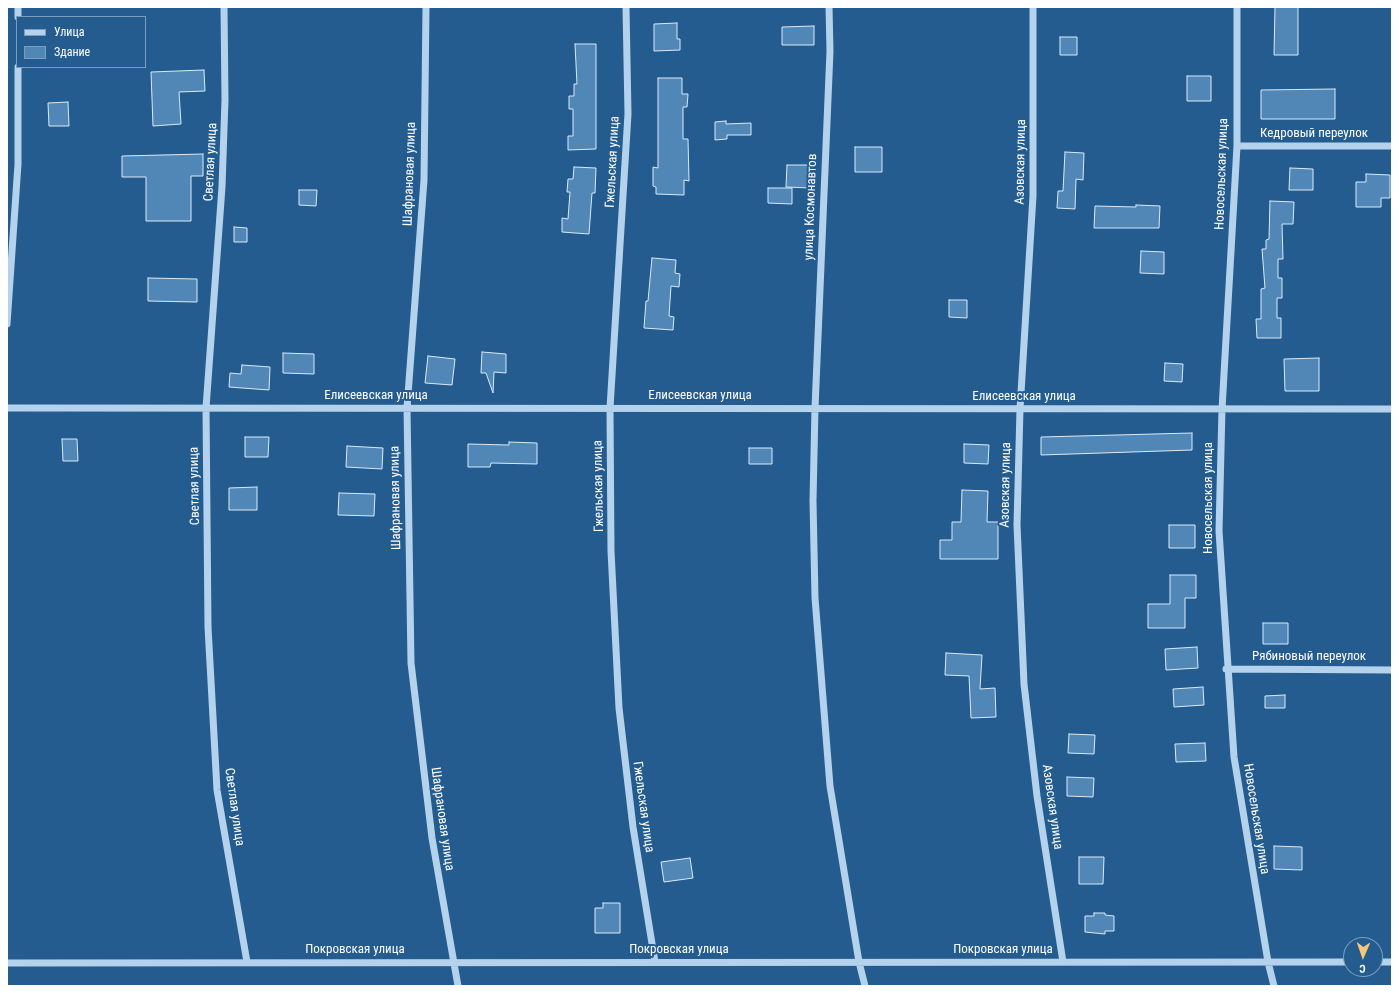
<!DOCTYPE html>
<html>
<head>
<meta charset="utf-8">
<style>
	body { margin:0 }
	#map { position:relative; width:1399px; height:993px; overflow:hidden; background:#245c8f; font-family:"Roboto Condensed",sans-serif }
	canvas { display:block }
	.frame { position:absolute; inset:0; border:8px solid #fff; pointer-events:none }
	.legend { position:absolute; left:16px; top:16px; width:130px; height:52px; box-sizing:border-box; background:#245c8f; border:1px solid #7c9dbc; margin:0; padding:5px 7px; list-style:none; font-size:12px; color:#fff }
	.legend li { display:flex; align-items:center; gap:8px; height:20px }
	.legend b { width:20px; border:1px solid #7c9dbc }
	.north { position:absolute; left:1343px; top:937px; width:40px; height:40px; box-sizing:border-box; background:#245c8f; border:1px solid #7c9dbc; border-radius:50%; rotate:182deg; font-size:11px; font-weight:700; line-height:16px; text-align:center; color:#fff }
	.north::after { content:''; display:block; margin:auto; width:14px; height:18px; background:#f6c777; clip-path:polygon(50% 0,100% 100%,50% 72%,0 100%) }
</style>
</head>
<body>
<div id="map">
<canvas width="1399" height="993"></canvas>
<div class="frame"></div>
<ul class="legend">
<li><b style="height:5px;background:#b4d2ec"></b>Улица</li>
<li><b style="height:11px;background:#5087b7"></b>Здание</li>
</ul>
<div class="north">С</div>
</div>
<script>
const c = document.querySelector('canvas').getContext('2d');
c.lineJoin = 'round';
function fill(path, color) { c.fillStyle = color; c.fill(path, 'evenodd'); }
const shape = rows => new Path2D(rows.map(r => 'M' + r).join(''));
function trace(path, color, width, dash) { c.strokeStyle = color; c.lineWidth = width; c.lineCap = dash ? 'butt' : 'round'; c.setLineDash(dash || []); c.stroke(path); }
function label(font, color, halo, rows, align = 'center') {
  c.font = font + ' "Roboto Condensed",sans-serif'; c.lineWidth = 4; c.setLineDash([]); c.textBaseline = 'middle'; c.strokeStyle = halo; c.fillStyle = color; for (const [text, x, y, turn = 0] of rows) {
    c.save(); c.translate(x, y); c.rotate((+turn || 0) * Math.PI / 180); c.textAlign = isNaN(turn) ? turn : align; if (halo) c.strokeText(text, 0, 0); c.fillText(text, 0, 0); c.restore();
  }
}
const building = shape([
	[1275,7,1298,7,1298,55,1274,55,1275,7],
	[677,23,677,39,680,39,680,50,654,51,654,24,677,23],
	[814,26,814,45,782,45,782,27,814,26],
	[1060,37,1077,37,1077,55,1060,55,1060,37],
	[575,44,596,44,596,149,568,150,568,136,573,136,573,109,569,109,569,96,574,96,574,84,577,84,575,44],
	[204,70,205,91,179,92,181,124,153,126,151,72,204,70],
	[1187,76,1211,76,1211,101,1187,101,1187,76],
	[658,78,682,78,682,94,688,94,687,107,683,107,683,139,688,139,689,181,684,180,684,195,656,194,656,187,653,186,653,167,658,168,658,78],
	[1335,89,1335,119,1261,119,1261,90,1335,89],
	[68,102,69,126,49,126,48,103,68,102],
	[726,121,726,124,751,123,751,135,727,135,727,139,715,140,715,122,726,121],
	[855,147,882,147,882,172,855,172,855,147],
	[1065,152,1084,153,1083,180,1076,179,1075,209,1057,208,1058,191,1063,191,1065,152],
	[203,154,203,176,191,176,191,221,146,221,146,177,122,177,122,156,203,154],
	[787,165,811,165,810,188,786,187,787,165],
	[574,167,596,168,595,193,592,193,589,234,562,232,562,218,568,219,570,192,567,192,568,179,573,179,574,167],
	[1290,168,1313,169,1313,190,1289,190,1290,168],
	[1366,174,1390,175,1390,198,1381,198,1381,207,1356,207,1356,182,1366,182,1366,174],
	[768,188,792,188,792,204,768,203,768,188],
	[299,190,317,190,316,206,299,205,299,190],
	[1270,201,1294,202,1293,224,1282,224,1283,259,1278,259,1278,278,1282,278,1282,298,1277,298,1277,318,1281,318,1281,338,1257,338,1256,319,1261,319,1261,289,1265,288,1262,249,1266,249,1266,240,1269,239,1270,201],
	[1136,205,1160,206,1159,228,1094,228,1095,206,1136,207,1136,205],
	[234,227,247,228,247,242,234,242,234,227],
	[1141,251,1164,252,1164,274,1140,273,1141,251],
	[652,258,676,260,675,273,680,274,679,287,671,286,669,316,674,317,673,330,644,328,646,301,648,301,652,258],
	[148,278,197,279,197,302,148,301,148,278],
	[949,300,967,300,967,318,949,317,949,300],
	[482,352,506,354,506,373,494,372,493,393,486,373,481,373,482,352],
	[283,353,314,354,314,374,283,373,283,353],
	[428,356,455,359,452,385,425,383,428,356],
	[1319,358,1319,391,1285,391,1284,359,1319,358],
	[1165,363,1183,364,1182,382,1164,381,1165,363],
	[242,365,270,367,269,390,229,387,230,373,241,374,242,365],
	[1192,433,1192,450,1041,455,1041,437,1192,433],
	[245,437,269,437,268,457,245,457,245,437],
	[62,439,77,439,78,461,63,461,62,439],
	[509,442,537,443,537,464,491,463,490,467,468,467,468,444,509,445,509,442],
	[964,444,989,445,988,464,964,463,964,444],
	[347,446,383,448,382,469,346,467,347,446],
	[749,448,772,448,772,464,749,464,749,448],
	[257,487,257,510,229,510,229,488,257,487],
	[962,490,988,491,987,522,998,522,998,559,940,559,940,540,952,540,952,522,961,522,962,490],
	[339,493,375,494,374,516,338,515,339,493],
	[1169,525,1195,525,1195,548,1169,548,1169,525],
	[1170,575,1196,575,1196,598,1185,598,1185,628,1148,628,1148,604,1170,604,1170,575],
	[1263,623,1288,623,1288,644,1263,644,1263,623],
	[1197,647,1198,668,1166,670,1165,649,1197,647],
	[946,653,982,655,980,689,995,688,996,717,971,718,969,676,945,675,946,653],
	[1203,687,1204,705,1174,707,1173,689,1203,687],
	[1285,695,1285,708,1265,708,1265,696,1285,695],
	[1069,734,1095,735,1094,754,1068,753,1069,734],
	[1205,743,1206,761,1176,762,1175,744,1205,743],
	[1067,777,1094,778,1093,797,1067,796,1067,777],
	[1274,846,1302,847,1302,870,1274,869,1274,846],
	[1079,857,1104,857,1103,884,1079,884,1079,857],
	[690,858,693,878,664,882,661,862,690,858],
	[603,903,620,903,620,933,595,933,595,908,603,908,603,903],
	[1094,913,1105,913,1105,915,1114,916,1114,931,1105,931,1105,934,1085,932,1085,916,1094,916,1094,913]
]);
const minor = shape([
	[18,7,18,17],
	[224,7,225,100,222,187,206,408,208,627,217,790,247,962],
	[426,7,424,180,407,408,411,663,432,838,458,986],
	[626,7,628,114,610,408,611,551,619,708,633,827,655,962],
	[829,7,830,51,815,408,813,501,815,598,830,786,859,962,865,986],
	[1033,7,1033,196,1020,409,1017,525,1024,684,1037,796,1063,962],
	[1237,7,1237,146,1222,409,1219,531,1234,757,1268,962,1274,986],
	[1237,146,1392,146],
	[7,324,18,164,18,67],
	[7,408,1392,409],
	[1226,669,1392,670],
	[1375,962,1392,962],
	[7,963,1351,962]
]);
const streetNames = [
	["Кедровый переулок",1314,134],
	["Светлая улица",211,162,-87],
	["Гжельская улица",613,162,-87],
	["Азовская улица",1021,162,-89],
	["Шафрановая улица",410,174,-88],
	["Новосельская улица",1222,174,-88],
	["улица Космонавтов",811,207,-88],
	["Елисеевская улица",376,396],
	["Елисеевская улица",700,396],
	["Елисеевская улица",1024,397],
	["Азовская улица",1006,485,-89],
	["Светлая улица",195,486,-91],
	["Гжельская улица",599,486,-91],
	["Шафрановая улица",396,498,-91],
	["Новосельская улица",1209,498,-90],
	["Рябиновый переулок",1309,657],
	["Светлая улица",234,807,82],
	["Гжельская улица",643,807,82],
	["Азовская улица",1052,807,82],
	["Шафрановая улица",442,819,82],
	["Новосельская улица",1256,819,81],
	["Покровская улица",355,950],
	["Покровская улица",679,950],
	["Покровская улица",1003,950]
];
fill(building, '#5087b7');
trace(building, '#d9eaf9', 1);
trace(minor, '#b4d2ec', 7);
label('13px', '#fff', '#245c8f', streetNames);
</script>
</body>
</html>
